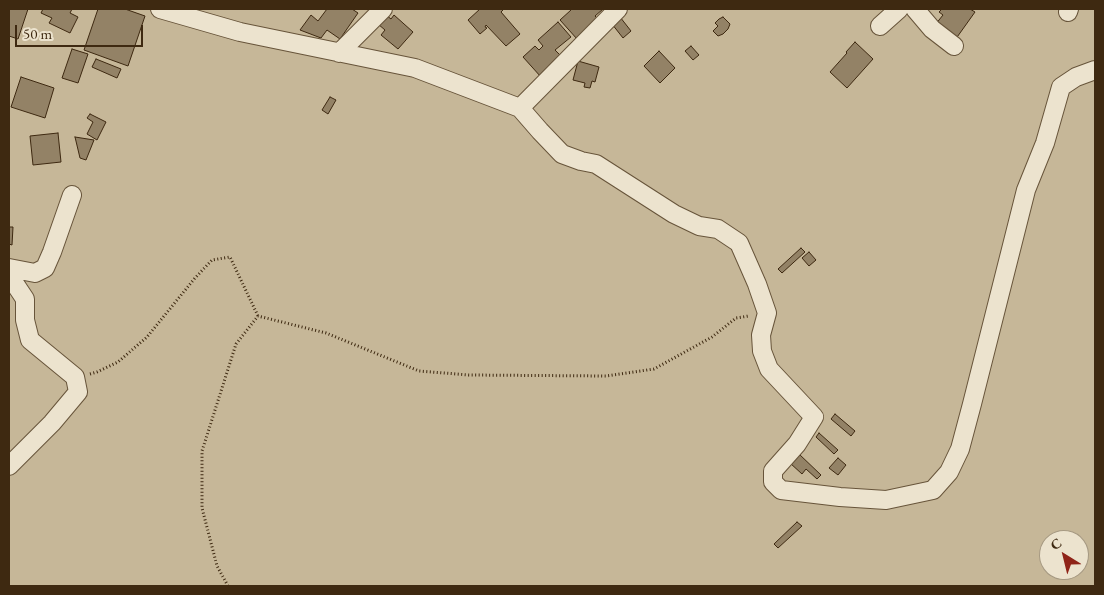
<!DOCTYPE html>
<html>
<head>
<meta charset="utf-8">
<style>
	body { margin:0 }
	#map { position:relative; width:1104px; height:595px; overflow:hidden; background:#e2d4b4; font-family:"EB Garamond",serif }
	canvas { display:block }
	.frame { position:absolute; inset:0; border:10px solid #3e2911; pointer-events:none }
	.north { position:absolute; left:1039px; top:530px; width:50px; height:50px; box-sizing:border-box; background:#ece3ce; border:1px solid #a69982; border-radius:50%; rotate:324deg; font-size:14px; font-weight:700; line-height:20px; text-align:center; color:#3e2911 }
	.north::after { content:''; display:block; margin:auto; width:18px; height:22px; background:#8f2418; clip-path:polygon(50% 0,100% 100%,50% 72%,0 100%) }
	.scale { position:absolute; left:15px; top:25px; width:128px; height:22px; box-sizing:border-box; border:2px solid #3e2911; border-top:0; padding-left:6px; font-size:15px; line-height:18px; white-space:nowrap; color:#3e2911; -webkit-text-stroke:4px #ece3ce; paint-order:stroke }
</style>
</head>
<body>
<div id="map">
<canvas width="1104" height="595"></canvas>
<div class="frame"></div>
<div class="north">С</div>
<div class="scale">50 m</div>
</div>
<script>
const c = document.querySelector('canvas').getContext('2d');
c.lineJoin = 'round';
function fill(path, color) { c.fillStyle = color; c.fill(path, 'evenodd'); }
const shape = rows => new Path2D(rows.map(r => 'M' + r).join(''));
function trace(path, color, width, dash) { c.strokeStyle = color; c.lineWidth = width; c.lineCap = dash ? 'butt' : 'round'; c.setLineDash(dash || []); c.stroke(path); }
const green = shape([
	[9,9,1095,9,1095,586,9,586],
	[1049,540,1079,540,1079,570,1049,570]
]);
const building = shape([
	[9,9,28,9,18,39,9,36,9,9],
	[43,9,72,9,70,13,78,17,70,33,49,23,52,18,41,13,43,9],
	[98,9,125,9,145,16,128,66,84,50,98,9],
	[327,9,352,9,358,13,340,39,327,30,321,38,300,30,311,15,318,21,327,9],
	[480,9,504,9,501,12,520,34,506,46,486,25,485,27,487,28,480,34,468,20,480,9],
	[570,9,603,9,595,16,598,19,577,39,560,20,571,10,570,9],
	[942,9,970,9,975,12,955,40,935,25,943,15,939,12,942,9],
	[386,15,391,19,394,15,413,32,398,49,381,35,385,30,378,24,386,15],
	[620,17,631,31,623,38,612,24,620,17],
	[723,17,730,24,728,29,723,34,718,36,713,31,718,26,715,23,719,19,723,17],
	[558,22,571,37,555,50,560,55,555,60,558,63,541,77,523,57,535,46,539,50,543,46,538,40,558,22],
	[855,42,873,59,847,88,830,72,847,53,846,52,855,42],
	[691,46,699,55,693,60,685,51,691,46],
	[72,49,88,54,78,83,62,78,72,49],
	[659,51,675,68,660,83,644,66,659,51],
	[96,59,121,69,117,78,92,67,96,59],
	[578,61,599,67,595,82,592,81,590,88,584,87,585,83,573,80,578,61],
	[21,77,54,88,45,118,11,107,21,77],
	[330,97,336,100,328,114,322,110,330,97],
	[90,114,106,122,97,140,87,134,93,122,87,118,90,114],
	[58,133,61,162,33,165,30,136,58,133],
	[75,137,94,140,86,160,80,158,75,137],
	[9,227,13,227,12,245,9,244,9,227],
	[801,248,805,252,782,273,778,269,801,248],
	[809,252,816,260,809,266,802,258,809,252],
	[835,414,855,431,851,436,831,419,835,414],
	[819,433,838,450,834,454,816,437,819,433],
	[799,454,821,475,817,479,806,469,802,474,790,463,799,454],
	[838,458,846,465,838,475,829,468,838,458],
	[797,522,802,526,778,548,774,544,797,522]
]);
const path = shape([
	[90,374,97,372,118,362,147,337,195,278,212,260,230,257,258,316],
	[228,586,217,566,202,508,202,451,236,344,258,316,326,333,419,371,469,375,606,376,654,369,712,337,736,318,749,316]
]);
const minor = shape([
	[160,9,240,32,415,68,520,108,540,131,562,154,581,161,596,164,674,214,699,226,718,229,739,243,757,284,767,313,761,335,762,351,769,369,814,417,797,444,773,471,773,482,781,490,840,497,886,500,933,490,949,472,960,449,972,404,1026,190,1045,143,1061,87,1076,77,1095,70],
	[915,9,932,29,954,46],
	[1068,12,1069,9],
	[880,26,899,9],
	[339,53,383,9],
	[520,108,618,9],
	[9,268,35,273,45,268,52,252,72,195],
	[9,277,11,278,25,299,25,320,30,340,75,377,78,392,52,423,9,466]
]);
fill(green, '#c6b798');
fill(building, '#938266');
trace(building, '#3e2911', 1);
trace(minor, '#67543a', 20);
trace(path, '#3e2911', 3, [1, 2.5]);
trace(minor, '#ece3ce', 18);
</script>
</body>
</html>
